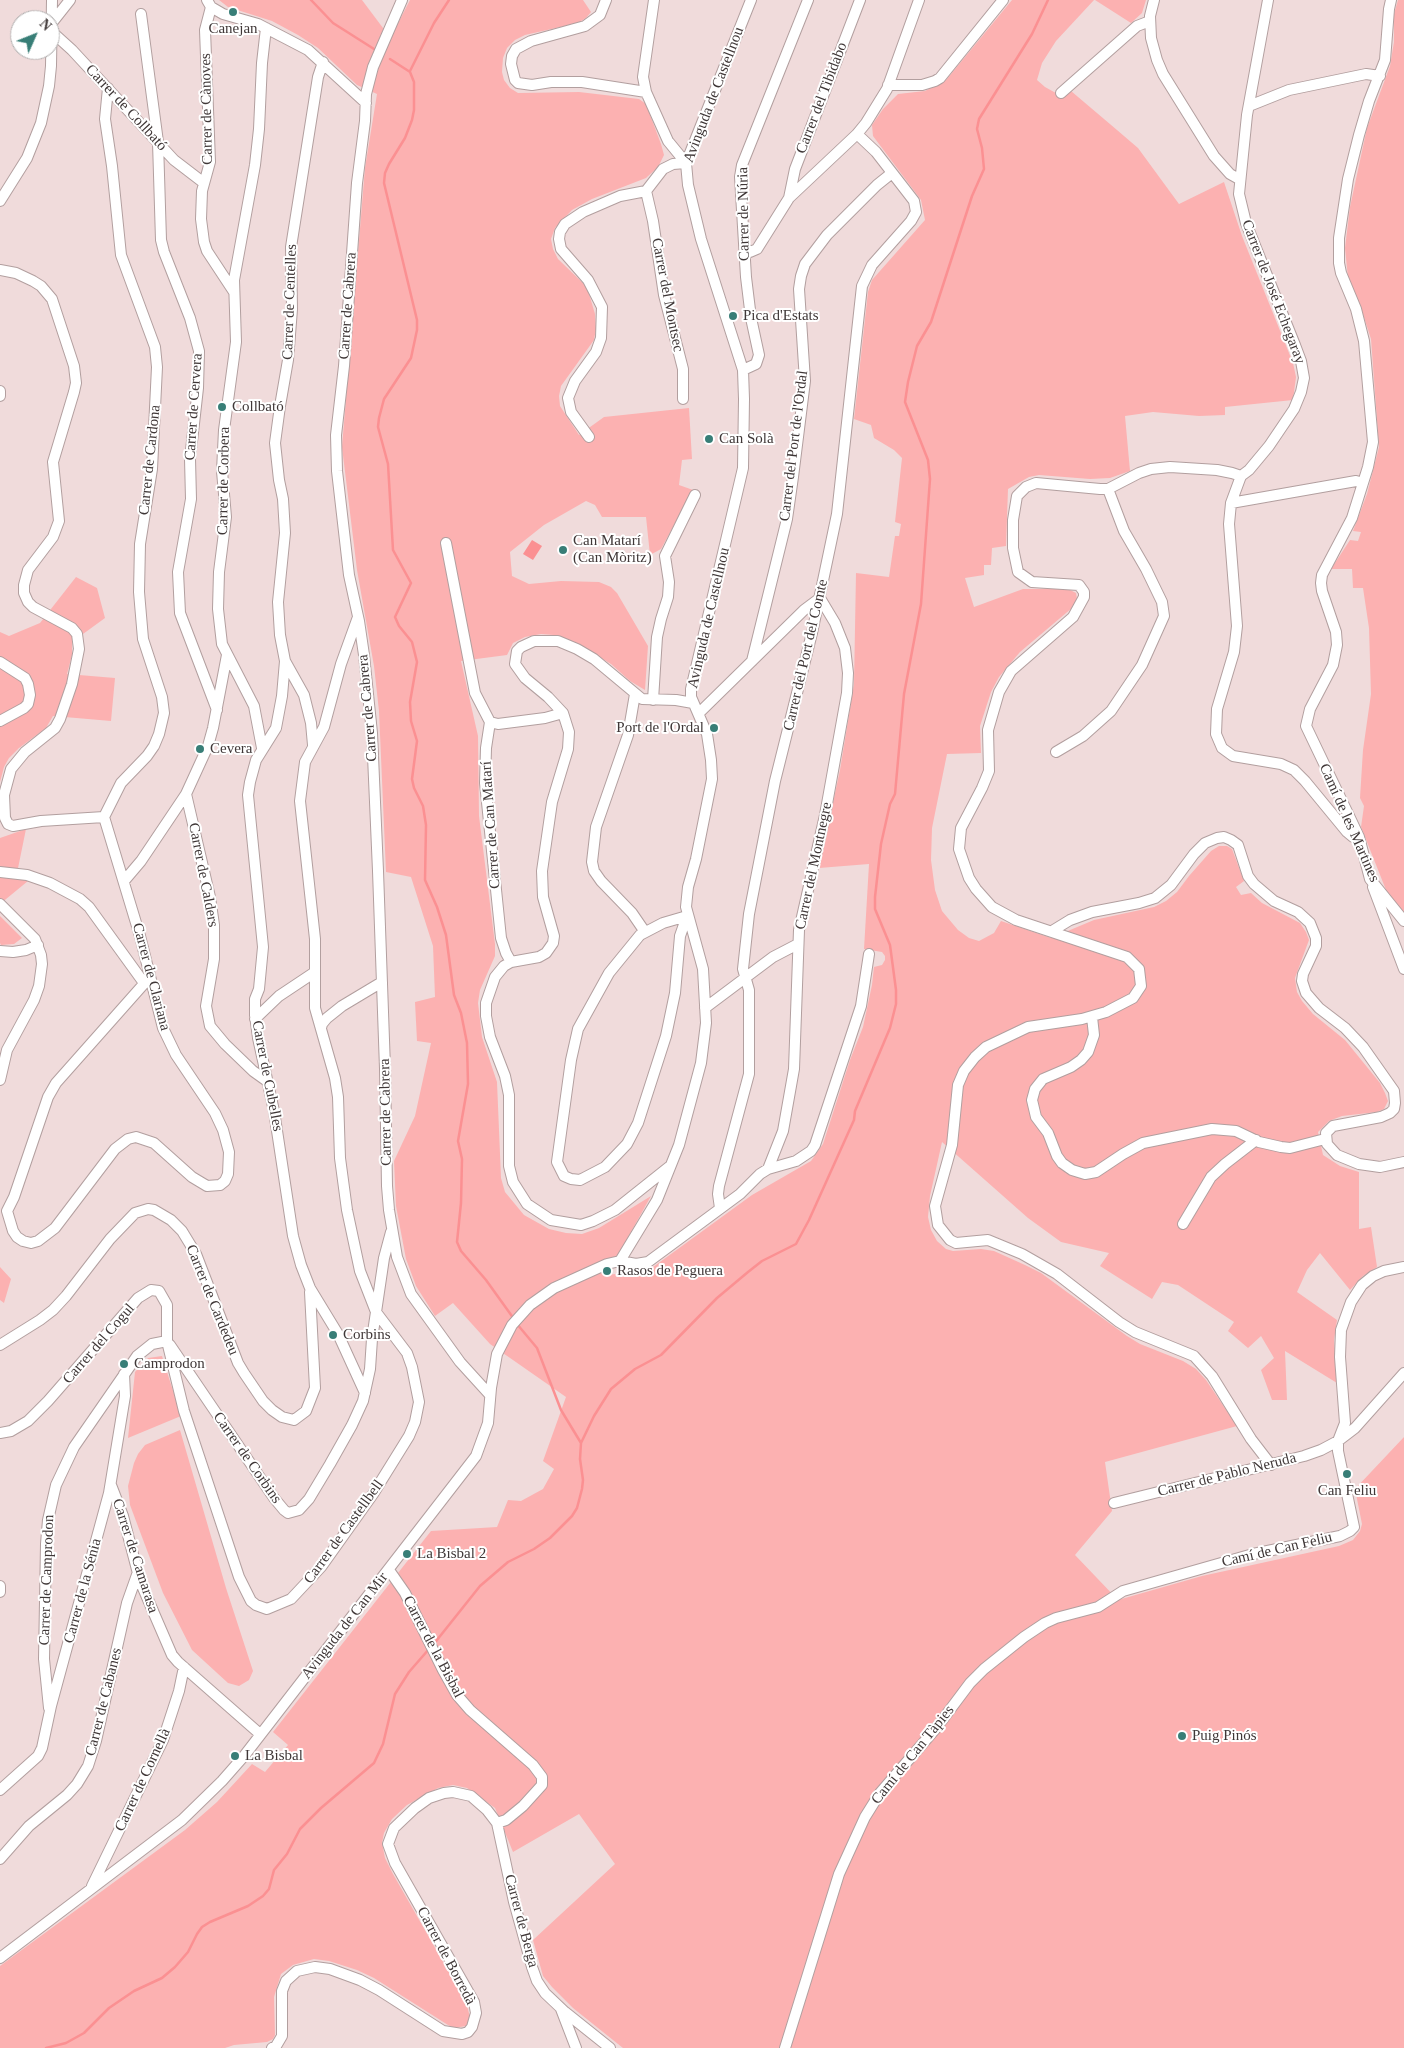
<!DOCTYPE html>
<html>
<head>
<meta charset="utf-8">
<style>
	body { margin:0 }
	#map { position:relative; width:1404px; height:2048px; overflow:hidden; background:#f0dbdb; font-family:"Times New Roman",serif }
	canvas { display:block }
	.north { position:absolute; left:10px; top:10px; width:50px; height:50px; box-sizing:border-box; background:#fff; border:1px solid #b2afaf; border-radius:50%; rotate:46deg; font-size:14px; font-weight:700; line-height:20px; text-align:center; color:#3f3737 }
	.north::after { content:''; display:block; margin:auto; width:18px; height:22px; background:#387e77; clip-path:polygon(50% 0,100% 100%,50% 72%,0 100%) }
</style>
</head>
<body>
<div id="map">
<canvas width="1404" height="2048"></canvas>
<div class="north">N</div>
</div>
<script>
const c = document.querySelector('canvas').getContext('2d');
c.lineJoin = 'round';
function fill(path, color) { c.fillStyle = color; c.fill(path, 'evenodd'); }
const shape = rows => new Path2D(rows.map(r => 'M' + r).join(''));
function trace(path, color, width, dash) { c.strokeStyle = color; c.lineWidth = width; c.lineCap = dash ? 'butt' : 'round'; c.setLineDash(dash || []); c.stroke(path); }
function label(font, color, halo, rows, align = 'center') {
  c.font = font + ' "Times New Roman",serif'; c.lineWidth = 4; c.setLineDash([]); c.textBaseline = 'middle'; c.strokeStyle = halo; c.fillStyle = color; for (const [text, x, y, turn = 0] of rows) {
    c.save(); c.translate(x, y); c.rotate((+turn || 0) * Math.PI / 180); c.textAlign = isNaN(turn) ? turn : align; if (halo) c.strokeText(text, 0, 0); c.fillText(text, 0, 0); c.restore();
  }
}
const green = shape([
	[219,0,362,0,383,28,393,33,410,0,583,0,591,12,586,18,578,23,525,35,515,40,507,48,503,58,502,72,504,80,510,88,518,93,579,92,639,99,646,104,661,144,664,155,658,167,646,178,592,199,572,210,555,228,551,239,553,249,558,259,587,287,595,314,596,329,594,340,561,386,559,396,560,406,579,435,604,417,689,408,692,459,682,460,679,485,693,490,661,549,650,555,646,517,602,517,595,505,586,501,544,525,510,552,512,576,529,584,561,581,599,582,611,587,617,593,648,646,645,690,630,681,611,664,588,650,554,635,541,634,525,637,513,643,507,655,461,661,478,736,479,816,495,944,495,956,480,990,478,1003,482,1037,497,1082,501,1178,505,1192,524,1215,549,1229,566,1233,582,1234,599,1228,651,1196,607,1275,649,1270,752,1195,811,1161,823,1144,850,1060,863,1027,872,985,874,967,882,965,885,960,885,956,882,952,864,949,869,864,819,868,840,770,854,684,856,573,889,577,895,536,899,536,901,524,895,522,902,458,894,450,874,438,871,425,854,419,868,292,872,280,925,220,921,200,873,136,872,125,883,109,898,94,925,91,946,80,1012,0,1094,0,1056,41,1042,63,1037,80,1045,87,1063,97,1071,91,1117,130,1138,148,1179,204,1224,182,1242,236,1293,363,1296,377,1293,400,1225,407,1225,415,1199,416,1153,412,1125,416,1130,471,1110,478,1090,479,1039,475,1029,477,1008,489,1006,546,992,548,991,565,984,565,984,575,965,578,974,607,1023,589,1068,589,1076,593,1077,599,1072,608,1020,652,999,677,991,692,980,726,981,753,947,754,932,828,931,860,935,890,942,911,958,930,969,938,979,941,994,933,1001,921,1051,938,1094,920,1154,907,1166,901,1177,892,1189,876,1211,851,1219,846,1227,846,1232,849,1244,881,1236,887,1241,895,1251,893,1262,903,1300,923,1306,932,1309,940,1295,978,1297,992,1302,1001,1313,1014,1345,1040,1380,1083,1385,1093,1388,1101,1384,1109,1377,1112,1342,1116,1329,1121,1318,1132,1323,1155,1340,1166,1359,1172,1359,1229,1371,1227,1377,1267,1363,1276,1350,1290,1320,1253,1307,1270,1297,1292,1337,1320,1334,1340,1337,1383,1285,1351,1287,1400,1272,1400,1261,1370,1274,1358,1261,1336,1248,1348,1228,1331,1234,1322,1178,1285,1162,1282,1152,1299,1100,1266,1109,1253,1061,1242,1028,1218,942,1142,930,1196,928,1217,931,1230,937,1241,946,1249,953,1251,981,1249,994,1251,1025,1265,1041,1273,1127,1336,1140,1344,1183,1361,1196,1369,1206,1380,1237,1426,1105,1462,1112,1511,1075,1555,1118,1600,1202,1576,1339,1546,1353,1540,1360,1531,1362,1524,1355,1489,1404,1437,1404,2048,623,2048,573,2008,552,1987,543,1976,533,1940,615,1864,579,1814,513,1852,495,1808,467,1788,453,1785,438,1788,407,1805,392,1819,384,1833,382,1843,385,1858,393,1874,466,2002,470,2017,469,2023,466,2026,454,2028,448,2025,374,1978,357,1970,329,1961,314,1959,293,1965,281,1974,274,1997,275,2035,273,2039,267,2042,234,2045,225,2048,0,2048,0,1966,185,1830,217,1802,252,1764,265,1772,288,1745,273,1732,431,1531,497,1527,508,1500,521,1501,543,1489,554,1469,543,1461,566,1397,490,1344,453,1303,435,1316,416,1286,406,1259,396,1206,394,1161,415,1116,431,1043,417,1041,415,1002,435,997,433,946,411,877,386,872,379,711,374,666,357,570,342,447,365,168,377,94,357,85,318,48,298,35,272,21,228,7],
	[1095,0,1146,0,1142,13,1131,23],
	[1398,0,1404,0,1404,913,1390,900,1361,827,1364,806,1360,798,1363,750,1371,694,1369,628,1363,588,1353,588,1352,569,1331,569,1350,540,1358,541,1361,532,1353,531,1367,494,1379,447,1371,339,1359,302,1348,278,1345,248,1350,207,1367,128,1390,66,1394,42,1394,14],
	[76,577,97,588,105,618,72,642,72,655,67,674,115,678,111,721,53,716,46,728,19,748,9,758,4,767,0,782,0,632,9,636,40,623],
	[26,829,16,878,28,881,0,904,0,838],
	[0,916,22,938,14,944,1,945,0,943],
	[0,1267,11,1279,4,1303,0,1300],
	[162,1356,181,1416,128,1438,135,1372,148,1358],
	[180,1430,226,1588,253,1671,249,1680,239,1686,228,1683,192,1650,163,1593,130,1505,128,1486,134,1463,138,1454,145,1445]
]);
const water = shape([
	[532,540,542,546,533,560,523,554]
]);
const stream = shape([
	[311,0,333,23,374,49],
	[390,59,410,72,414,82,414,110,412,120,405,138,389,164,385,173,384,183,417,320,417,330,411,358,384,399,379,418,378,427,388,464,393,550,411,583,395,617,399,626,412,642,417,662,410,702,411,721,417,741,412,779,414,788,423,806,426,825,425,880,437,907,446,935,454,995,461,1013,467,1043,468,1084,458,1141,462,1159,461,1203,457,1242,461,1251,486,1280,514,1319],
	[410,71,434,23,449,0],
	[517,1324,537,1348,561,1410,581,1443],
	[433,1645,480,1586,508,1562,534,1549,550,1538,572,1516,577,1508,582,1489,583,1480,580,1459,581,1443,594,1416,611,1389,635,1369,661,1355,717,1298,748,1272,762,1261,796,1244,809,1220,854,1120,855,1111,890,1028,896,1004,896,990,890,945,875,909,875,897,881,844,890,804,895,794,904,694,921,604,930,479,928,460,905,402,908,382,917,346,931,322,972,196,984,169,982,148,977,129,979,119,1032,34,1048,0],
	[46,2048,66,2043,84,2033,109,2008,134,1991,162,1978,175,1967,188,1952,197,1934,202,1927,210,1922,248,1906,263,1896,269,1889,274,1870,287,1854,300,1829,321,1808,374,1763,383,1744,395,1694,409,1672,429,1649]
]);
const minor = shape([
	[207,0,211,7,223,14,258,24,308,50,366,103],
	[402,0,373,67,366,94,365,121,357,183,344,366,336,435,337,471,349,575,359,621,364,655,372,733,378,871,385,1068,387,1186,389,1210,397,1257,411,1294,460,1362,490,1395],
	[606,0,600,15,585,26,531,41,516,49,512,56,511,64,515,80,518,83,532,85,551,82,582,82,646,92],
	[654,0,643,77,646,92,668,141,686,163],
	[1154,0,1150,16,1151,38,1157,60,1163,74,1214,156,1230,174,1239,179],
	[1268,0,1247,115,1239,194,1246,223,1295,345,1301,361,1304,378,1301,392,1294,409,1269,446,1249,470,1241,476,1231,503,1229,524,1237,626,1234,652,1217,709,1216,734,1222,748,1233,756,1281,764,1294,770,1305,781,1347,832,1353,837,1359,837],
	[1391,0,1389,9,1385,60,1369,101,1359,135,1348,179,1339,238,1339,263,1341,273,1356,309,1364,341,1373,442,1368,467,1352,518,1322,575,1321,583,1322,591,1336,632,1337,645,1333,665,1310,709,1306,726,1351,820,1359,837,1370,879,1404,921],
	[211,7,205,30,210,162,202,191,201,219,204,242,207,251,234,292],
	[141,14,158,142,161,240,164,252,190,318,199,351,198,388,190,459,191,499,178,572,180,613,217,710],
	[51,24,70,0],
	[51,31,72,50,174,160,204,183],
	[888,85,922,85,935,81,940,78,1003,0],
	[1061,93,1137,26,1150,21],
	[1249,106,1289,90,1366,74,1380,76],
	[646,191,653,221,664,295,683,369,683,399],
	[789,198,795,169,860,0],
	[0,201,27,158,41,123,49,86,51,66,52,0],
	[745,248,750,252,757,249,789,198,857,134,866,123,887,89,919,0],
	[0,270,16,273,33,281,41,286,52,299,74,366,76,383,74,392,53,462,59,521,53,537,28,570,24,585,24,593,28,602,33,607,72,628,77,634,79,649,72,684,60,719,55,728,25,752,11,769,4,795,5,818,8,824,13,826,41,821,104,817],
	[743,370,756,364,759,355,751,318,746,277,740,177,742,165,808,0],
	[0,391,0,396],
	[589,437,571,412,568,398,575,381,596,352,601,338,602,307,588,280,561,249,559,239,560,232,565,224,583,212,620,196,646,191,663,169,673,164,686,163],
	[1241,476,1232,473,1217,470,1170,467,1151,469,1139,473,1108,489,1100,489,1036,483,1026,487,1017,496,1013,520,1013,548,1018,572,1032,582,1079,585,1084,592,1084,597,1073,617,1011,671,999,692,988,730,989,771,982,788,961,828,959,849,969,878,976,889,992,907,1016,920,1127,957,1139,969,1141,986,1133,998,1106,1012,1082,1019,1028,1027,986,1047,975,1057,964,1071,958,1085,952,1145,935,1206,938,1225,950,1240,956,1243,988,1240,1022,1254,1057,1274,1119,1322,1135,1332,1194,1356,1212,1376,1251,1439,1271,1465],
	[1231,503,1356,481,1363,483],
	[446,543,475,693,490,722,486,748,485,783,501,938,506,953,511,962],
	[285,661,282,696,276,728,256,760,250,782,248,795,263,947,259,989,255,999,255,1015,258,1038,274,1111,293,1236,301,1265,310,1288,338,1334,365,1393],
	[752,661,787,519,793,477,805,381,799,289,801,276,805,264,827,235,877,185,892,173],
	[0,662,25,678,28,684,30,695,28,704,24,708,0,721],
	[635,694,628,735,596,827,592,862,594,871,601,881,632,913,645,932],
	[653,700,657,637,661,619,668,597,669,582,665,556,695,495],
	[699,713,804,610,820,598,835,623,845,648,848,673,847,693,825,815,799,930,794,1069,783,1131,768,1169],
	[490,722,498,724,545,718,563,713],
	[313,745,311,723,304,695,285,661,280,635,278,602,285,533,283,499,279,480,275,443,280,406,288,360,292,309,291,247,318,77,323,62],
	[262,748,254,706,222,644,218,609,219,572,226,517,222,471,224,430,236,342,234,280,255,165,259,129,262,63,266,28],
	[1056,752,1083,736,1111,711,1142,665,1164,616,1162,602,1146,569,1124,531,1108,489],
	[186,794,210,897,214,925,214,959,206,1006,210,1026,225,1044,253,1071,267,1081],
	[104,817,121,783,147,756,154,746,159,734,164,713,162,697,143,639,139,592,140,544,152,469,157,367,155,347,121,255,112,166,105,119,108,88],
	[0,872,27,875,50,883,80,899,89,907,144,983],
	[124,881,141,861,186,794,208,746,213,728,227,655],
	[1373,887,1404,969],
	[0,904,35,939,41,955,42,964,39,986,34,1000,7,1050,0,1080],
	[687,916,680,936,675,993,666,1036,638,1123,627,1144,605,1167,580,1180,571,1179,564,1176,557,1162,571,1060,578,1029,609,973,640,935,663,923,687,916],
	[1052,931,1070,920,1092,912,1139,903,1155,898,1171,885,1194,854,1205,843,1217,838,1224,837,1231,840,1238,845,1248,876,1254,884,1274,901,1298,912,1310,923,1316,938,1316,946,1303,974,1302,981,1306,993,1319,1008,1345,1028,1363,1047,1394,1091,1395,1103,1394,1109,1390,1113,1381,1117,1333,1126,1326,1133,1327,1144,1337,1155,1359,1164,1380,1167,1404,1162],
	[0,951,13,952,26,950,38,945],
	[705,1008,773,957,798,944],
	[1092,1017,1094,1035,1088,1052,1081,1060,1071,1067,1043,1079,1035,1089,1032,1100,1036,1117,1048,1133,1057,1156,1062,1163,1072,1170,1085,1174,1096,1172,1123,1154,1143,1143,1212,1129,1236,1131,1259,1142,1281,1147,1290,1148,1325,1139],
	[255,1019,279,996,315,972],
	[321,1028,322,1024,327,1018,342,1006,382,982],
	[669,1167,615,1210,593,1221,581,1225,551,1220,527,1204,513,1182,509,1166,509,1095,505,1076,490,1037,486,1016,486,1003,495,977,504,966,511,962,539,957,546,953,553,943,554,936,543,897,542,871,552,802,568,749,569,732,563,713,548,697,525,678,515,664,517,651,521,647,534,641,558,641,577,649,594,659,642,699,676,700,693,703],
	[720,1208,718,1194,719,1186,749,1074,749,990,743,969,749,914,775,781,812,633,837,514,862,286,872,265,911,221,916,212,914,201,876,152,857,134],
	[7,1211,13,1231,17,1237,23,1241,31,1243,38,1241,55,1228,115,1149,128,1139,136,1137,154,1143,192,1177,207,1186,220,1185,225,1181,228,1174,229,1152,223,1130,215,1113,176,1055,163,1028,140,936,104,817],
	[7,1211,14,1197,48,1097,56,1083,150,977],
	[1183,1224,1211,1177,1225,1164,1256,1140],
	[620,1261,657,1200,679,1145,701,1063,706,1023,703,969,686,907,688,887,696,859,712,779,711,760,707,734,691,697,691,689,743,468,744,399,743,370,701,239,688,185,686,163,751,0],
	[0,1345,40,1320,53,1310,66,1296,110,1239,135,1213,148,1209,154,1210,171,1220,182,1231,196,1254,238,1363,244,1373,263,1401,272,1410,282,1417,294,1420,306,1411,315,1388,310,1292],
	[170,1345,274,1498,284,1510,288,1513,299,1510,309,1499,330,1464,352,1425,363,1401,370,1369,372,1339,384,1258,391,1232],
	[0,1433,11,1431,28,1421,48,1401,138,1298,151,1290,159,1291,167,1305,167,1341,184,1411,239,1577,251,1601,256,1605,267,1609,291,1599,321,1567,373,1494,409,1436,415,1422,419,1402,412,1367,407,1353,376,1312,360,1271,347,1210,340,1158,338,1097,335,1078,315,1008,315,939,300,801,305,762,324,727,341,664,358,617],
	[111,1485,123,1516,140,1581,172,1655,178,1662,260,1734],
	[1114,1503,1304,1456,1321,1450,1338,1441,1355,1428,1404,1373],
	[389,1570,405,1593,443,1670,457,1695,470,1710,533,1765,542,1777,542,1785,523,1806,506,1820,497,1823],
	[0,1586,0,1592],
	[49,1708,44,1659,46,1544,48,1520,56,1485,74,1447,137,1356,152,1344,167,1341],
	[0,1790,38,1756,42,1748,51,1706,109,1493,125,1396,124,1374],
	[0,1859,29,1826,67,1795,77,1784,88,1766,96,1741,127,1603,138,1572],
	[92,1886,163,1740,179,1691,184,1667],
	[0,1958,182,1820,222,1781,244,1756,476,1456,488,1423,491,1388,497,1354,512,1325,530,1305,554,1288,607,1264,620,1261,636,1264,648,1262,740,1194,760,1174,768,1169,796,1161,811,1151,815,1145,861,1006,869,954],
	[561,2009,576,2048],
	[272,2048,276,2046,282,2036,282,1991,286,1981,297,1971,315,1967,330,1969,360,1980,379,1990,443,2031,462,2034,468,2032,472,2027,476,2013,474,2002,395,1863,388,1844,394,1828,415,1808,429,1798,444,1793,453,1792,471,1796,487,1810,497,1823,514,1902,532,1967,537,1981,545,1993,565,2012,610,2048],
	[785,2048,839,1874,865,1817,880,1793,937,1727,970,1683,984,1669,1024,1637,1045,1623,1056,1618,1098,1607,1123,1591,1253,1554,1340,1536,1350,1531,1354,1527,1338,1451,1338,1441,1345,1423,1340,1357,1341,1330,1351,1302,1362,1285,1373,1276,1384,1271,1404,1267]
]);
const markers = [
	[233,12,5,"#387e77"],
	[733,316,5,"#387e77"],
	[222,407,5,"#387e77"],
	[709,439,5,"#387e77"],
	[563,550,5,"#387e77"],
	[714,728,5,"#387e77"],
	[200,749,5,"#387e77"],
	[607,1271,5,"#387e77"],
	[333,1335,5,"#387e77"],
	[124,1364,5,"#387e77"],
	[1347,1474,5,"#387e77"],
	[407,1554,5,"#387e77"],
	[1182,1736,5,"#387e77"],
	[235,1756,5,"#387e77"]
];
const poiNames = [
	["Canejan",233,29,"center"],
	["Pica d'Estats",743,316],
	["Collbató",232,407],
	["Can Solà",719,439],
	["Can Matarí",573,541],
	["(Can Mòritz)",573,558],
	["Port de l'Ordal",704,728,"right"],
	["Cevera",210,749],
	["Rasos de Peguera",617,1271],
	["Corbins",343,1335],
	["Camprodon",134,1364],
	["Can Feliu",1347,1491,"center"],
	["La Bisbal 2",417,1554],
	["Puig Pinós",1192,1736],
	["La Bisbal",245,1756]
];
const streetNames = [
	["Avinguda de Castellnou",714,95,-69],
	["Carrer del Tibidabo",822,98,-69],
	["Carrer de Collbató",126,108,47],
	["Carrer de Cànoves",207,109,-91],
	["Carrer de Núria",744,214,-91],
	["Carrer de José Echegaray",1273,292,69],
	["Carrer del Montsec",667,295,79],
	["Carrer de Centelles",290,302,-88],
	["Carrer de Cabrera",348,306,-86],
	["Carrer de Cervera",194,407,-86],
	["Carrer del Port de l'Ordal",794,446,-83],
	["Carrer de Cardona",150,460,-84],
	["Carrer de Corbera",224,481,-89],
	["Avinguda de Castellnou",709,618,-77],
	["Carrer del Port del Comte",806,655,-77],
	["Carrer de Cabrera",368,708,-95],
	["Camí de les Martines",1349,823,66],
	["Carrer de Can Matarí",491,825,-94],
	["Carrer del Montnegre",814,866,-78],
	["Carrer de Calders",203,875,79],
	["Carrer de Clariana",151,977,75],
	["Carrer de Cubelles",267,1076,79],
	["Carrer de Cabrera",386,1112,-91],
	["Carrer de Cardedeu",212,1300,68],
	["Carrer del Cogul",99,1344,-49],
	["Carrer de Corbins",247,1458,55],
	["Carrer de Pablo Neruda",1227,1475,-14],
	["Carrer de Castellbell",344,1532,-54],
	["Camí de Can Feliu",1277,1550,-13],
	["Carrer de Camarasa",135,1556,72],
	["Carrer de Camprodon",47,1580,-88],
	["Carrer de la Sénia",83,1591,-75],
	["Avinguda de Can Mir",345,1626,-52],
	["Carrer de la Bisbal",433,1647,62],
	["Carrer de Cabanes",104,1702,-76],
	["Camí de Can Tàpies",913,1755,-51],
	["Carrer de Cornellà",143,1780,-65],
	["Carrer de Berga",521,1921,75],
	["Carrer de Borredà",446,1956,62]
];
fill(green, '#fcb1b1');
fill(water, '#fb9092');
trace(stream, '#fb9092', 2.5);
trace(minor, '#b29f9f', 12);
trace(minor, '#fff', 10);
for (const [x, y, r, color] of markers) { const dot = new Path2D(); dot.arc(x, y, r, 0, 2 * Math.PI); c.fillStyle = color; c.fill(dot); trace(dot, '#fff', 2); }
label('15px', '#3f3737', '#fff', poiNames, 'left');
label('15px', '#3f3737', '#fff', streetNames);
</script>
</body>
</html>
